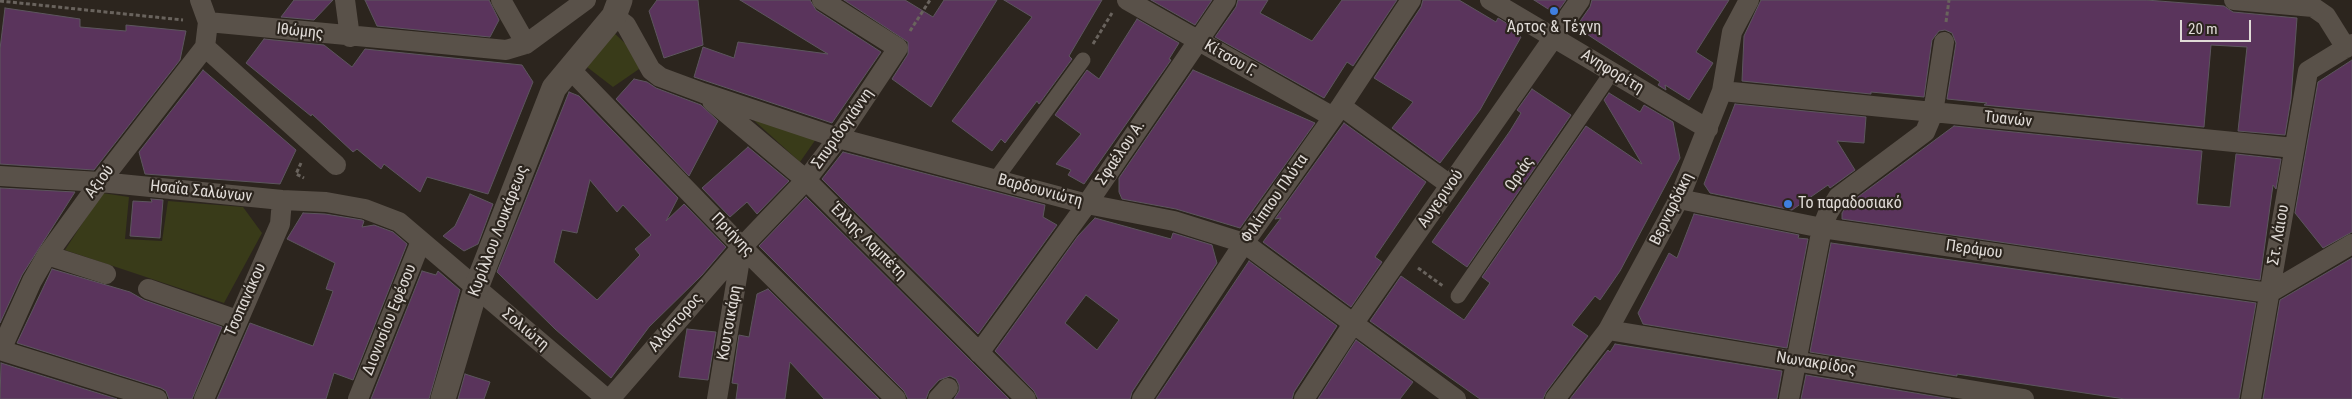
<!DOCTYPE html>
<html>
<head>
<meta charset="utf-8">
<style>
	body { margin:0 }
	#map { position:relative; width:2352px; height:399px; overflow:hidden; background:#2c251e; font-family:"Roboto Condensed",sans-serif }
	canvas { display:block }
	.scale { position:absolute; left:2180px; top:20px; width:71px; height:22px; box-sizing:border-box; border:2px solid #e0dbd7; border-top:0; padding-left:6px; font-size:15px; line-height:18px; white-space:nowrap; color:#e0dbd7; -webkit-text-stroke:4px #2c251e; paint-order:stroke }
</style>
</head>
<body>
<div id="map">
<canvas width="2352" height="399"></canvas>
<div class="scale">20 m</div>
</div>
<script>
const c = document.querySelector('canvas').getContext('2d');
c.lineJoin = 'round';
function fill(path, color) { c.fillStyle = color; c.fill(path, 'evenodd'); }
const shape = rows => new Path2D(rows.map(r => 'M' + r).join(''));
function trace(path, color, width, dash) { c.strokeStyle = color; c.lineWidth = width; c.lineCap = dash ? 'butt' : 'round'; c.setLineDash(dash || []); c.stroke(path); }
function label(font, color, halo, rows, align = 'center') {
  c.font = font + ' "Roboto Condensed",sans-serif'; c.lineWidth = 4.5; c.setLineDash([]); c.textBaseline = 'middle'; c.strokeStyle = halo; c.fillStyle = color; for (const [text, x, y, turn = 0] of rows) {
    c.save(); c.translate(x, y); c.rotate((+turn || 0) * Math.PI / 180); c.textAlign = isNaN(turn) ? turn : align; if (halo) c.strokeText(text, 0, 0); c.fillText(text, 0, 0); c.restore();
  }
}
const green = shape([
	[614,33,627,45,642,67,613,87,587,67],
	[748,115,816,139,800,162],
	[102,193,129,197,125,239,162,241,168,201,243,207,262,233,224,303,65,250]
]);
const building = shape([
	[294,0,333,0,314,20,281,17,294,0],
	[365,0,489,0,499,20,490,37,377,26,365,0],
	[657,0,698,0,703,45,664,58,649,11,657,0],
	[740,0,810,0,816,10,881,52,832,123,694,77,703,47,734,58,738,42,828,54,740,0],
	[844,0,905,0,933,17,944,0,997,0,931,107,892,79,908,54,908,42,844,0],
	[1004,0,1102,0,1069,56,1072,59,1039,104,1037,101,1005,143,1001,139,992,151,952,121,1032,17,1004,0],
	[1151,0,1212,0,1195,25,1151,0],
	[1238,0,1268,0,1260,13,1312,41,1342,0,1397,0,1353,66,1347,62,1324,98,1215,37,1236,7,1238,0],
	[1423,0,1459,0,1496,22,1498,18,1518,30,1516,34,1521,37,1480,110,1440,163,1392,128,1413,102,1374,78,1421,7,1423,0],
	[1534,0,1566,0,1556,14,1534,0],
	[1592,0,1729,0,1696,52,1713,63,1689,100,1665,85,1666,90,1658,85,1660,82,1576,27,1590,7,1592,0],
	[1761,0,2146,0,2224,6,2233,12,2297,18,2291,99,2285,135,2238,131,2247,47,2211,45,2204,127,1984,105,1987,103,1947,99,1956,43,1952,33,1945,30,1939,31,1932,40,1924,97,1871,92,1871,94,1742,81,1744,36,1761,0],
	[5,8,80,19,80,27,126,31,126,25,186,31,180,60,94,170,0,164,0,49,5,8],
	[1137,19,1179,43,1169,59,1171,60,1084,184,1068,175,1071,170,1056,164,1081,134,1055,115,1087,70,1099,79,1137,19],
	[264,39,324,45,352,67,365,49,522,65,533,82,488,194,427,177,420,192,384,164,381,169,357,149,353,152,312,114,311,116,246,63,264,39],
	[2352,60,2352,232,2323,248,2295,213,2318,82,2352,60],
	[203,70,296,150,280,184,145,174,139,152,203,70],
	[1193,70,1315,123,1240,228,1176,209,1122,199,1119,192,1119,178,1193,70],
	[634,79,647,82,656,88,701,105,718,121,689,176,616,99,634,79],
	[1532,89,1571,115,1467,267,1432,242,1510,131,1521,113,1517,110,1532,89],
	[569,92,579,96,678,198,666,221,684,204,726,247,702,275,649,327,611,378,555,329,497,272,569,92],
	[590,180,617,212,623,205,651,235,635,249,640,255,597,300,554,262,562,230,577,233,590,180],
	[1609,93,1640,112,1644,105,1673,122,1680,158,1620,271,1600,300,1595,296,1572,325,1588,336,1546,392,1543,399,1480,399,1370,321,1401,276,1464,320,1490,283,1482,277,1586,126,1642,164,1604,100,1609,93],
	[1735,104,1866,117,1864,143,1837,141,1855,170,1830,188,1828,185,1792,210,1710,193,1704,184,1735,104],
	[1344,123,1426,182,1375,257,1382,262,1351,307,1263,242,1281,218,1275,219,1344,123],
	[1954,126,2202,151,2197,204,2230,207,2236,154,2281,159,2276,189,2273,185,2260,280,1842,219,1842,213,1847,205,1954,126],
	[748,147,789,181,757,214,747,202,730,217,702,188,748,147],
	[843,152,1045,205,1043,217,1057,225,978,334,822,179,843,152],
	[0,188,75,192,22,275,0,323,0,188],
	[470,194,493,204,478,244,464,251,443,236,455,226,470,194],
	[806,197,972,362,1009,399,954,399,959,391,959,385,956,379,950,376,939,380,929,391,926,399,908,399,904,391,759,246,806,197],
	[151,199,163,200,160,238,130,236,133,201,152,202,151,199],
	[303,213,325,214,362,220,364,221,362,227,374,225,393,232,407,244,353,380,334,373,326,399,217,399,250,323,313,346,333,291,326,289,335,263,287,239,303,213],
	[1694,214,1799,235,1798,238,1808,239,1787,348,1643,324,1638,313,1669,253,1677,258,1694,214],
	[1095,218,1171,239,1173,233,1212,245,1217,263,1132,392,1130,399,1038,399,1034,391,995,351,1078,236,1095,218],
	[1086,295,1119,320,1097,350,1065,323,1086,295],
	[1831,243,2256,303,2239,399,2125,399,1957,374,1957,376,1810,352,1831,243],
	[2352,258,2352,399,2263,399,2280,300,2352,258],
	[1249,261,1337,326,1294,392,1292,399,1156,399,1249,261],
	[52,269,130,292,144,300,222,327,192,399,169,399,166,391,161,388,17,343,52,269],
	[422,271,436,275,438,271,460,290,429,399,371,399,422,271],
	[768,289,879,399,824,399,790,362,785,399,736,399,738,384,732,383,739,335,749,337,757,294,768,289],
	[687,329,716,332,708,380,679,377,687,329],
	[1356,340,1413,382,1400,399,1318,399,1356,340],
	[1615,344,1782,371,1777,399,1570,399,1608,350,1610,352,1615,344],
	[1,363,117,399,0,399,1,363],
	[465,374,490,382,484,399,458,399,465,374],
	[1806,375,1951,399,1801,399,1806,375]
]);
const path = shape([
	[0,1,183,20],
	[1946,22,1949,0],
	[910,31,930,0],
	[1093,44,1112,13],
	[301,163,296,174,304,178],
	[1418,268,1443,286]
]);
const pedestrian = shape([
	[995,180,1083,60],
	[1458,296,1612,72]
]);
const minor = shape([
	[345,0,350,37],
	[501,0,526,44],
	[1127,0,1333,117],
	[1490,0,1708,129],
	[2234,0,2313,7,2326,16,2346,48],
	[614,16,626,25,651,70,660,77,703,93,838,138,1087,204,1174,221,1244,243,1456,399],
	[208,22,506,50,526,44,586,0],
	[205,47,336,165],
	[570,69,742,247,896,399],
	[1722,91,2294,148],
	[712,101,806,180,1026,399],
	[1341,106,1450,185],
	[0,176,100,182,282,200,326,202,365,209,399,222,607,399],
	[1679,199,1822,228,2269,293],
	[47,255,106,274],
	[148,289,237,320],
	[2269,293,2352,244],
	[1608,330,2024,399],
	[0,350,157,399],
	[1,350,32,281,47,255,100,182,205,47,208,22,200,0],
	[979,353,1087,204,1226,0],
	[204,399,280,224,282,200],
	[358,399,421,241],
	[610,399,742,247,806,180,838,138,898,48,822,0],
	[717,399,742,247],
	[938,399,948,388],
	[1142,399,1244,243,1341,106,1411,0],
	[1304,399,1353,324,1580,0],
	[1555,399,1608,330,1679,199,1722,91,1732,32,1749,0],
	[1789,399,1822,228,1828,213,1838,197,1925,132,1933,113,1944,42],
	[2251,399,2308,71,2352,44]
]);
const tertiary = shape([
	[443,399,476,288,554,88,614,16,620,0]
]);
const markers = [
	[1554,11,5,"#3f7fe0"],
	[1788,204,5,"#3f7fe0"]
];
const poiNames = [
	["Άρτος & Τέχνη",1554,28],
	["Το παραδοσιακό",1798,204,"left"]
];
const streetNames = [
	["Ιθώμης",300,32,6],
	["Κίτσου Γ.",1230,59,30],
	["Ανηφορίτη",1612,72,31],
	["Τυανών",2008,120,6],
	["Σπυριδογιάννη",843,129,-55],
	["Σφαέλου Α.",1121,153,-56],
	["Ωριάς",1520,174,-56],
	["Αξιού",100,182,-53],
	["Βαρδουνιώτη",1040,191,15],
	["Ησαΐα Σαλώνων",201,192,6],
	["Φιλίππου Πλύτα",1275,199,-55],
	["Αυγερινού",1441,199,-55],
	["Βερναρδάκη",1672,209,-64],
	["Κυρίλλου Λουκάρεως",499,231,-69],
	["Πριήνης",732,235,46],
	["Στ. Λάιου",2279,235,-80],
	["Έλλης Λαμπέτη",868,242,45],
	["Περάμου",1974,250,8],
	["Τσοπανάκου",246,300,-66],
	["Διονυσίου Εφέσου",390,320,-68],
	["Αλάστορος",676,323,-49],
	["Κουτσικάρη",730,323,-80],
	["Σολιώτη",525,330,40],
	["Νωνακρίδος",1816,364,9]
];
fill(green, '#393b19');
fill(building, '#5a345c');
trace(building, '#5d565e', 1);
trace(path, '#69635d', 3, [4, 2.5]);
trace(pedestrian, '#595149', 15);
trace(minor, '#595149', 20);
trace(tertiary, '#595149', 25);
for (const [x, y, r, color] of markers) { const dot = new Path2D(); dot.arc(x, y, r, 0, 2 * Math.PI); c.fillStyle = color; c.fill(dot); trace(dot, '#2c251e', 2); }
label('16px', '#e0dbd7', '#2c251e', poiNames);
label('16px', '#e0dbd7', '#2c251e', streetNames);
</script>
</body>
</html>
